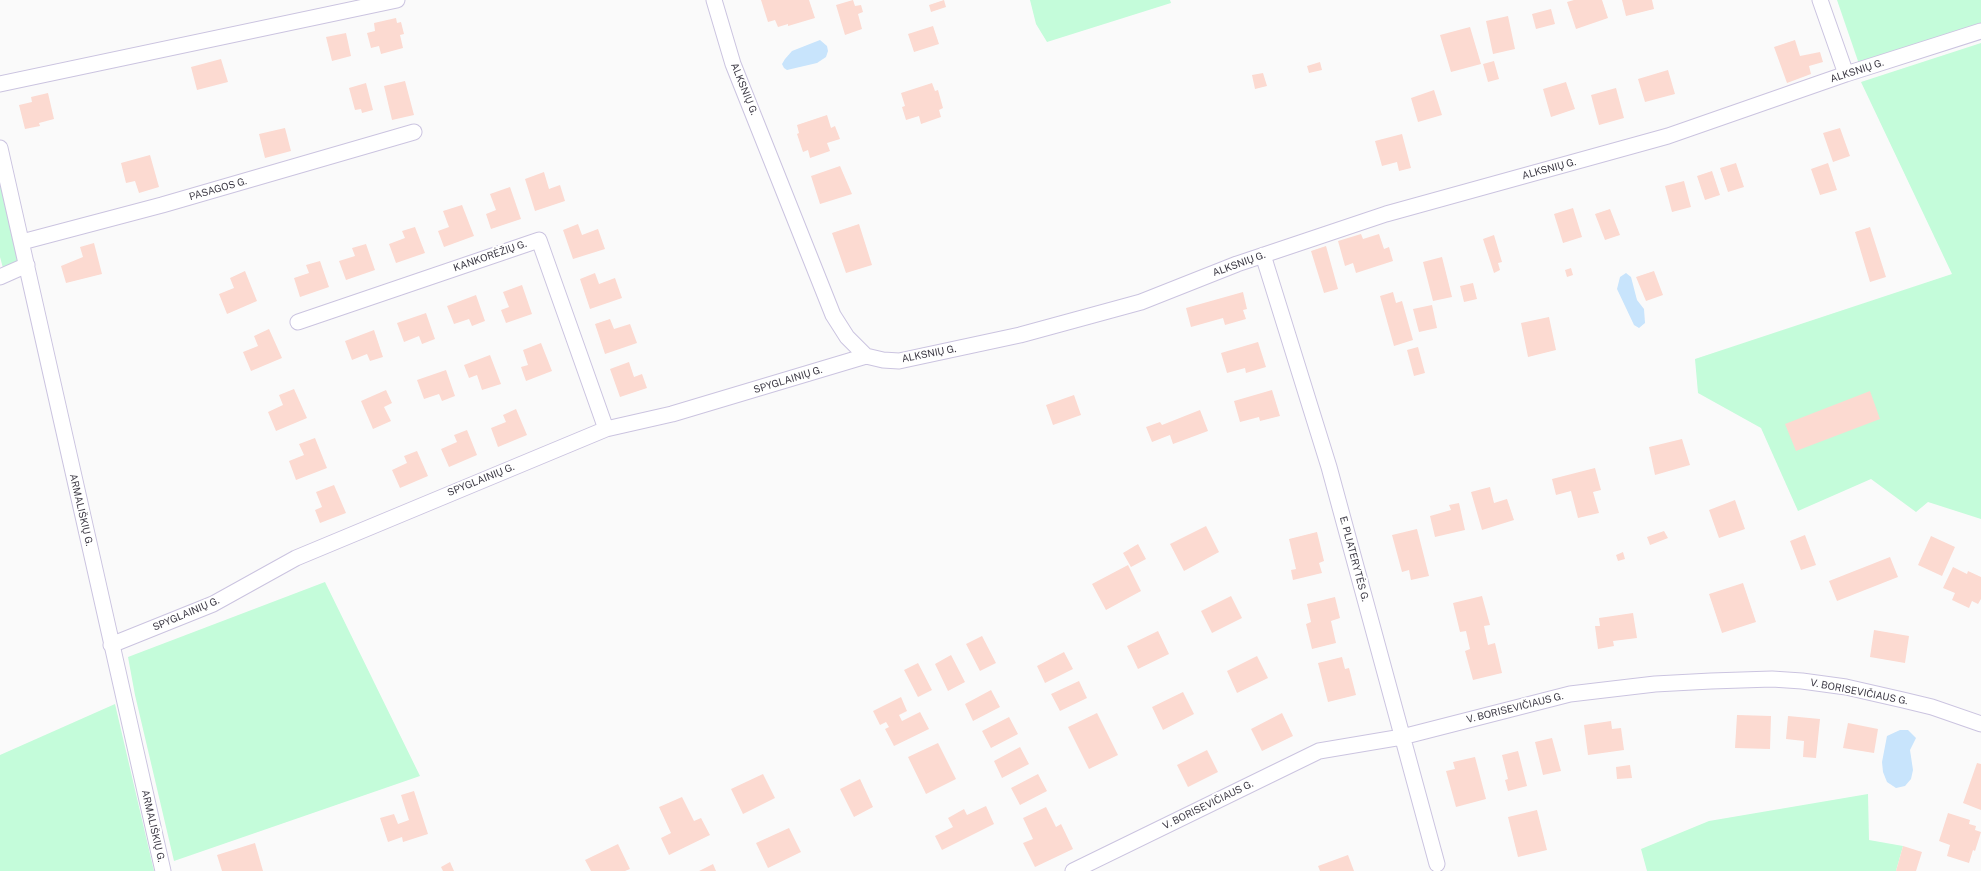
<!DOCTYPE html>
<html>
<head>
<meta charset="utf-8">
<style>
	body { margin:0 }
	canvas { display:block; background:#fafafa }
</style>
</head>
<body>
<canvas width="1981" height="871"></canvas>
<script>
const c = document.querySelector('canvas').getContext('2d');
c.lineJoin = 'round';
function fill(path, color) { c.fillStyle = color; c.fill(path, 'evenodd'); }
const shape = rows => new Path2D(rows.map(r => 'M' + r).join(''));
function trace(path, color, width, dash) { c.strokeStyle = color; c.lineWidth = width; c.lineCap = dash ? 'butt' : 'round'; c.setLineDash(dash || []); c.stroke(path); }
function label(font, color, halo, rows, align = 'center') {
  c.font = font + ' "Public Sans",sans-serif'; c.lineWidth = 4; c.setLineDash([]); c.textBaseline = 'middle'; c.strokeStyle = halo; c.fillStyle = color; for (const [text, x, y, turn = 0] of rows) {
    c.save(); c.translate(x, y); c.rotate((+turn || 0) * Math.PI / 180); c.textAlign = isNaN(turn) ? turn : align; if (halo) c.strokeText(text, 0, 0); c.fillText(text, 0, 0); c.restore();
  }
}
const green = shape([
	[1030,0,1170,0,1171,3,1047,42,1036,24],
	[1837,0,1981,0,1981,23,1859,64],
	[1981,43,1981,519,1928,502,1916,512,1871,479,1798,511,1761,428,1698,393,1695,359,1952,274,1861,82],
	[0,181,20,263,3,268,0,257],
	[325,582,420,776,174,861,135,695,128,657],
	[115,704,154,871,0,871,0,755],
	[1868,794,1869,840,1903,846,1896,871,1647,871,1641,849,1709,821]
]);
const water = shape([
	[820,40,827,46,828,51,826,57,817,63,787,70,784,68,782,64,785,59,792,51],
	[1626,273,1631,277,1637,300,1644,309,1645,323,1639,328,1634,325,1617,289,1620,277],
	[1900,730,1908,730,1916,738,1910,750,1913,770,1911,779,1905,786,1896,788,1887,782,1883,772,1882,762,1887,736]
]);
const building = shape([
	[761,0,809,0,815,18,788,26,788,24,778,27,775,20,768,22],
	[853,0,855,6,861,5,863,12,858,14,862,29,845,35,836,5],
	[944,0,946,7,931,12,929,5],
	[1574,0,1602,0,1608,18,1576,29,1567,2],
	[1622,0,1652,0,1654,9,1626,16],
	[1551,9,1555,24,1536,29,1532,14],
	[1508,16,1515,49,1493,54,1486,21],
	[396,18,397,23,401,22,404,34,400,35,403,48,381,54,379,46,371,48,367,33,375,31,374,23],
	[933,26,939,44,914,52,908,34],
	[1470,27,1481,64,1451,72,1440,35],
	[346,33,351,56,332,61,326,37],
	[1795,40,1800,56,1820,52,1823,62,1809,66,1811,74,1787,83,1774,47],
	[221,59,228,82,197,90,191,67],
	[1494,61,1499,79,1488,82,1483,64],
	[1320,62,1322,70,1309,73,1307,66],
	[1668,70,1675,94,1645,102,1638,79],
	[1263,73,1267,86,1255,89,1252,75],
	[405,81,414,115,392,120,384,86],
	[1566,82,1575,109,1551,117,1543,89],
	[366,83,373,110,362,113,361,109,355,110,349,88],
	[932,83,935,91,938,90,943,108,939,110,941,117,921,124,919,116,906,120,902,107,905,106,901,93],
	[1616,88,1624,118,1599,125,1591,95],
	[1434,90,1442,115,1418,122,1411,98],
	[48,93,54,119,39,123,40,126,25,129,19,105,32,102,31,97],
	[827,115,831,128,835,126,840,139,827,143,830,151,810,158,808,150,803,152,797,134,799,133,797,125],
	[285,128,291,151,265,158,259,134],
	[1840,128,1850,156,1833,162,1823,133],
	[1402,134,1411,168,1399,171,1397,162,1382,166,1375,141],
	[150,155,159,187,139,193,135,181,126,183,121,163],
	[1736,163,1744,187,1728,192,1720,168],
	[1828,163,1837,190,1820,195,1811,169],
	[840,166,852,194,820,204,811,176],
	[1712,171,1720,195,1705,200,1697,176],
	[544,172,549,189,560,185,565,201,535,211,525,179],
	[1684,181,1691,207,1672,212,1665,186],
	[510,187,521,219,491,229,486,214,496,210,490,194],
	[462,205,474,236,444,247,438,231,449,227,443,211],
	[1573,208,1582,237,1563,243,1554,214],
	[1610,209,1620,235,1605,240,1595,214],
	[578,224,582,235,598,229,605,249,573,259,563,230],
	[859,224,872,265,846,273,832,233],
	[415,227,425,253,396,263,389,244,405,238,402,231],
	[1870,227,1886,277,1870,282,1855,232],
	[1361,234,1363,239,1379,234,1384,249,1389,247,1393,261,1356,273,1353,263,1345,266,1338,241],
	[1494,235,1502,262,1498,263,1500,270,1494,273,1483,239],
	[94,243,102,274,66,283,61,266,83,257,80,247],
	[366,244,375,270,346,280,339,261,355,256,352,248],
	[1326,246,1338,289,1324,293,1311,251],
	[1442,257,1452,297,1433,301,1423,262],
	[320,261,329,287,300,297,294,278,309,273,306,265],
	[1571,268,1573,275,1567,277,1565,270],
	[245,271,257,301,227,314,219,294,234,288,230,278],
	[1654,271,1663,295,1646,301,1636,277],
	[595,273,599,284,615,278,622,298,590,309,580,279],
	[1473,283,1477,299,1464,302,1460,286],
	[522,285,532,314,506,323,501,310,509,307,503,292],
	[1243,292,1247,309,1243,310,1246,319,1225,325,1223,318,1191,327,1186,308],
	[1393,292,1396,303,1402,301,1413,340,1394,346,1380,296],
	[476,295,485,321,472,326,469,319,454,324,447,306],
	[1432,305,1437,328,1419,332,1413,309],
	[426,313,435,339,422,344,419,336,404,342,397,323],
	[1549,317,1556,350,1528,357,1521,323],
	[610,319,614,329,630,324,637,343,605,354,595,324],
	[269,329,282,358,251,371,243,352,258,346,254,336],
	[374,330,383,357,370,361,367,354,352,360,345,341],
	[1258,342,1266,367,1246,373,1245,368,1227,373,1221,353],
	[541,343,552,371,526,381,521,367,528,365,523,350],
	[1418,347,1425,373,1414,376,1407,350],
	[490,355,501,384,482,390,477,375,469,378,464,365],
	[629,362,634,377,642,374,647,388,620,397,610,369],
	[446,370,455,396,442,401,439,394,424,399,417,380],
	[294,389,307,418,276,431,268,412,283,405,279,395],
	[386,390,392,403,384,407,391,421,373,429,361,401],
	[1272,390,1280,416,1260,421,1259,417,1240,422,1234,401],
	[1870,391,1880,419,1796,451,1785,424],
	[1074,395,1081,415,1053,425,1046,405],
	[516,409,527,435,498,447,491,428,506,422,503,415],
	[1200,410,1208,431,1173,444,1170,435,1152,442,1146,427,1160,422,1162,425],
	[467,430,477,455,449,467,441,449,457,442,454,435],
	[315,438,327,468,296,480,289,461,304,455,299,444],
	[1682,439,1690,465,1655,475,1649,447],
	[417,451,428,476,400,488,392,470,407,463,404,456],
	[1595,468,1601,490,1593,492,1599,513,1578,518,1571,491,1556,495,1552,479],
	[334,485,346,513,320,523,315,510,322,507,316,492],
	[1490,487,1494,503,1507,499,1514,520,1482,530,1471,492],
	[1735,500,1745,529,1719,538,1709,510],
	[1459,503,1465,530,1435,537,1430,516,1451,510,1449,505],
	[1206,526,1219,552,1184,571,1170,544],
	[1417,529,1429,576,1411,580,1409,570,1402,572,1392,535],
	[1664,531,1668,538,1650,545,1647,537],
	[1317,532,1324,561,1319,563,1322,573,1293,580,1291,570,1296,569,1289,539],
	[1805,535,1816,565,1801,570,1790,541],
	[1931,536,1955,547,1942,576,1918,565],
	[1138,544,1146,559,1131,567,1123,553],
	[1623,552,1625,559,1618,561,1616,555],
	[1890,557,1898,577,1837,601,1829,581],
	[1128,565,1141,591,1106,610,1092,584],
	[1953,567,1967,574,1968,571,1981,577,1981,599,1978,604,1972,601,1969,608,1952,600,1955,593,1943,588],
	[1743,583,1756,622,1722,633,1709,594],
	[1231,596,1242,618,1212,633,1201,611],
	[1482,596,1490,625,1484,626,1488,645,1495,643,1502,673,1473,680,1465,651,1470,649,1466,631,1460,632,1453,603],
	[1335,597,1340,618,1331,621,1336,643,1312,649,1306,624,1311,622,1307,604],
	[1633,613,1637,638,1613,641,1614,646,1598,649,1595,626,1600,626,1599,618],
	[1874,630,1909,636,1905,663,1870,657],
	[1158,631,1169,654,1138,669,1127,646],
	[982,636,996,663,980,671,966,644],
	[1064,652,1073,669,1045,683,1037,666],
	[951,655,965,682,948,691,935,664],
	[1257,656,1268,678,1237,693,1227,671],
	[1342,657,1345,669,1349,668,1356,695,1328,702,1318,663],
	[918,663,932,690,918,697,904,670],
	[1079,681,1087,698,1060,711,1051,694],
	[991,690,1000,707,973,721,965,704],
	[1183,692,1194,714,1163,730,1152,707],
	[901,697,907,711,899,715,902,721,920,712,929,729,894,746,885,729,889,727,886,722,880,725,873,711],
	[1097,713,1118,755,1089,769,1068,727],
	[1282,713,1293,736,1262,751,1251,729],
	[1737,715,1771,716,1770,749,1735,748],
	[1788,716,1820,719,1816,758,1803,757,1804,741,1786,739],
	[1009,717,1018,734,991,748,982,731],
	[1611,721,1612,729,1621,728,1624,750,1588,755,1584,725],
	[1848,723,1878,729,1874,753,1843,748],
	[1552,738,1561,771,1543,775,1535,742],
	[938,743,956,779,926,794,908,757],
	[1020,747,1029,764,1002,778,994,761],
	[1207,750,1218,772,1188,787,1177,765],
	[1518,751,1527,786,1508,791,1505,780,1508,779,1502,755],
	[1475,757,1486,799,1456,807,1446,771,1455,769,1453,762],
	[1977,763,1981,764,1981,810,1963,803],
	[1630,765,1632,778,1617,779,1616,767],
	[763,774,775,798,743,814,731,789],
	[1038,774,1047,791,1020,805,1011,788],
	[860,779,873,807,854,817,840,789],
	[414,791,428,834,403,842,402,837,388,842,380,818,394,814,398,824,409,820,401,795],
	[682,797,694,821,701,818,710,835,669,855,661,838,671,833,659,807],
	[986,806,994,824,942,850,935,836,953,827,948,818,964,809,967,815],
	[1046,807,1056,827,1061,824,1073,849,1035,867,1023,843,1033,839,1023,818],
	[1537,810,1547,850,1518,857,1508,817],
	[1948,813,1970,820,1969,824,1976,826,1975,830,1981,832,1975,851,1973,850,1969,863,1947,856,1950,845,1939,841],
	[789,828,801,852,768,868,756,843],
	[255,843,263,871,222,871,217,855],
	[618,844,630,869,625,871,591,871,585,860],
	[1903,846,1922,852,1916,871,1896,871],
	[1348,855,1354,871,1320,871,1318,866],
	[450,862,454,871,443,871,441,867],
	[713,864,716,871,699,871]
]);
const minor = shape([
	[714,0,733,64,833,315,847,337,866,356,883,360,899,361,1020,335,1141,302,1237,264,1386,214,1668,136,1846,74,1981,31],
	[1820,0,1846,74],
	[0,84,397,0],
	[0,148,163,871],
	[22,242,162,205,414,132],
	[1263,255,1329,467,1437,864],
	[0,277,27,265],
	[298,322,539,240,606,429],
	[111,645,213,604,296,558,606,429,672,414,866,356],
	[1073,871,1319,751,1402,737,1570,694,1655,684,1711,681,1772,679,1802,681,1846,687,1903,700,1932,707,1981,724]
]);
const streetNames = [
	["ALKSNIŲ G.",1857,71,-18],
	["ALKSNIŲ G.",744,89,68],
	["ALKSNIŲ G.",1549,169,-15],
	["PASAGOS G.",218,189,-16],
	["KANKORĖŽIŲ G.",490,256,-19],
	["ALKSNIŲ G.",1239,264,-20],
	["ALKSNIŲ G.",929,354,-11],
	["SPYGLAINIŲ G.",788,380,-17],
	["SPYGLAINIŲ G.",481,480,-22],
	["ARMALIŠKIŲ G.",81,510,77],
	["E. PLIATERYTĖS G.",1354,559,75],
	["SPYGLAINIŲ G.",186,614,-23],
	["V. BORISEVIČIAUS G.",1859,692,11],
	["V. BORISEVIČIAUS G.",1515,708,-14],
	["V. BORISEVIČIAUS G.",1208,805,-26],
	["ARMALIŠKIŲ G.",153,826,77]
];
fill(green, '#c4fcda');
fill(water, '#c8e4fc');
fill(building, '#fcdad1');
trace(minor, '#cbc4e0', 17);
trace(minor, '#fff', 15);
label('10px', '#3e3b46', '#fff', streetNames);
</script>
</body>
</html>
